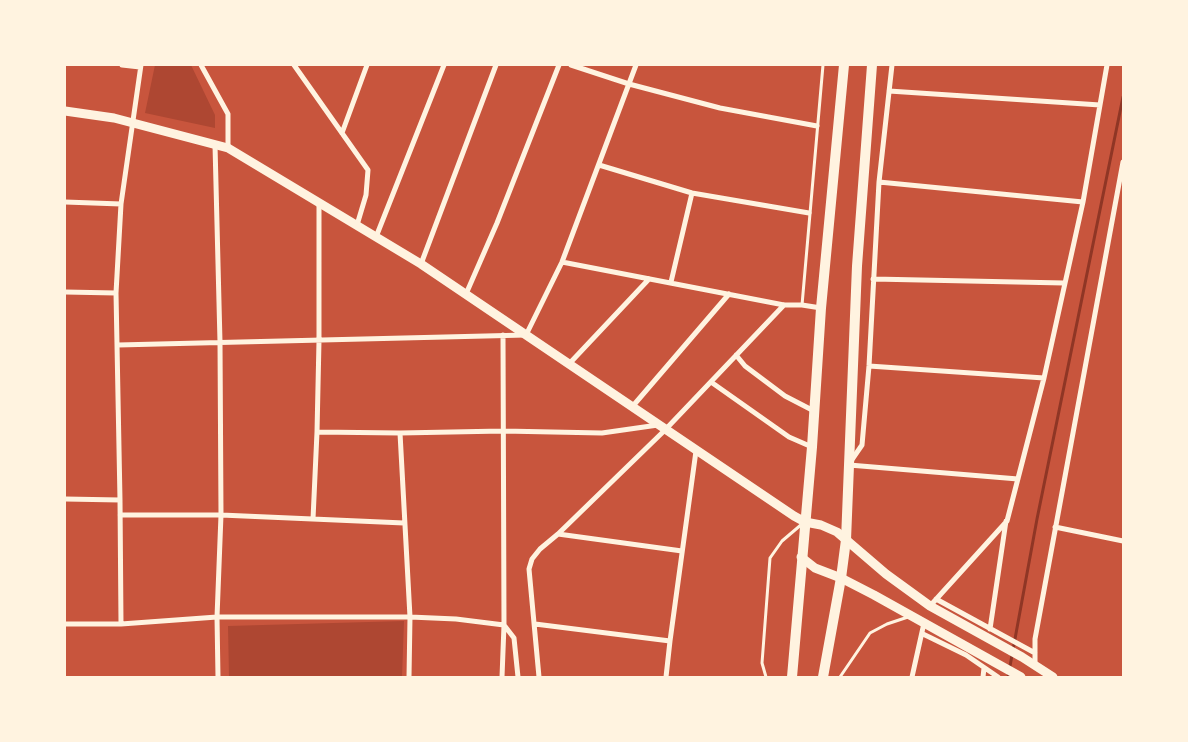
<!DOCTYPE html>
<html>
<head>
<meta charset="utf-8">
<style>
	body { margin:0 }
	#map { position:relative; width:1188px; height:742px; overflow:hidden; background:#c8553d; font-family:"Asap Condensed",sans-serif }
	canvas { display:block }
	.frame { position:absolute; inset:0; border:66px solid #fff3e0; pointer-events:none }
</style>
</head>
<body>
<div id="map">
<canvas width="1188" height="742"></canvas>
<div class="frame"></div>
</div>
<script>
const c = document.querySelector('canvas').getContext('2d');
c.lineJoin = 'round';
function fill(path, color) { c.fillStyle = color; c.fill(path, 'evenodd'); }
const shape = rows => new Path2D(rows.map(r => 'M' + r).join(''));
function trace(path, color, width, dash) { c.strokeStyle = color; c.lineWidth = width; c.lineCap = dash ? 'butt' : 'round'; c.setLineDash(dash || []); c.stroke(path); }
const green = shape([
	[155,65,191,65,215,115,215,128,145,113],
	[404,621,402,677,229,677,228,626]
]);
const stream = shape([
	[1008,677,1037,519,1123,97]
]);
const service = shape([
	[802,305,823,65],
	[766,677,762,663,770,558,782,541,802,524],
	[840,677,870,633,887,624,908,617]
]);
const minor = shape([
	[122,65,140,67],
	[201,65,228,114,228,148],
	[294,65,368,170,366,195,357,225],
	[571,65,629,84,720,108,817,126],
	[889,91,1100,105],
	[342,133,367,65],
	[215,145,220,342,221,515,217,617,218,677],
	[599,165,692,193,809,213],
	[879,182,1083,202],
	[65,202,121,204],
	[376,237,444,65],
	[562,262,784,305,802,305,821,308],
	[421,264,496,65],
	[873,279,1064,283],
	[671,282,692,193],
	[65,292,116,293],
	[466,294,497,223,559,65],
	[118,345,526,335,562,262,636,65],
	[736,355,745,366,785,396,814,411],
	[569,364,649,279],
	[869,366,1044,378],
	[711,382,789,437,812,447],
	[632,407,729,294],
	[317,432,400,433,503,431,602,433,658,425],
	[400,433,410,617,409,677],
	[851,461,862,445,869,366,879,182,892,65],
	[849,465,1018,479],
	[65,499,120,500],
	[120,515,221,515,404,523],
	[313,519,317,432,319,341,319,202],
	[1055,527,1123,541],
	[558,534,682,551],
	[936,599,1035,653],
	[930,606,1007,521,1044,378,1083,202,1107,65],
	[65,624,121,624,217,617,410,617,456,619,504,625,514,638,518,677],
	[121,624,120,500,116,293,121,204,141,65],
	[535,624,670,641],
	[990,629,1006,521],
	[923,634,966,655,998,677],
	[1035,665,1035,639,1123,162],
	[502,677,504,625,503,335],
	[539,677,529,569,532,559,540,549,558,534,665,430,784,305],
	[666,677,670,641,696,451],
	[912,677,924,623],
	[983,677,984,668]
]);
const secondary = shape([
	[65,111,114,118,228,148,421,264,794,516,805,522,821,525,837,532,886,574,930,606,1022,657,1053,677],
	[801,557,815,568,841,578,874,595,1021,677]
]);
const trunk = shape([
	[792,677,812,447,821,308,844,65],
	[823,677,841,578,846,540,857,266,872,65]
]);
fill(green, '#ae4732');
trace(stream, '#8f3625', 3);
trace(service, '#fff3e0', 3);
trace(minor, '#fff3e0', 5);
trace(secondary, '#fff3e0', 9);
trace(trunk, '#fff3e0', 10);
</script>
</body>
</html>
